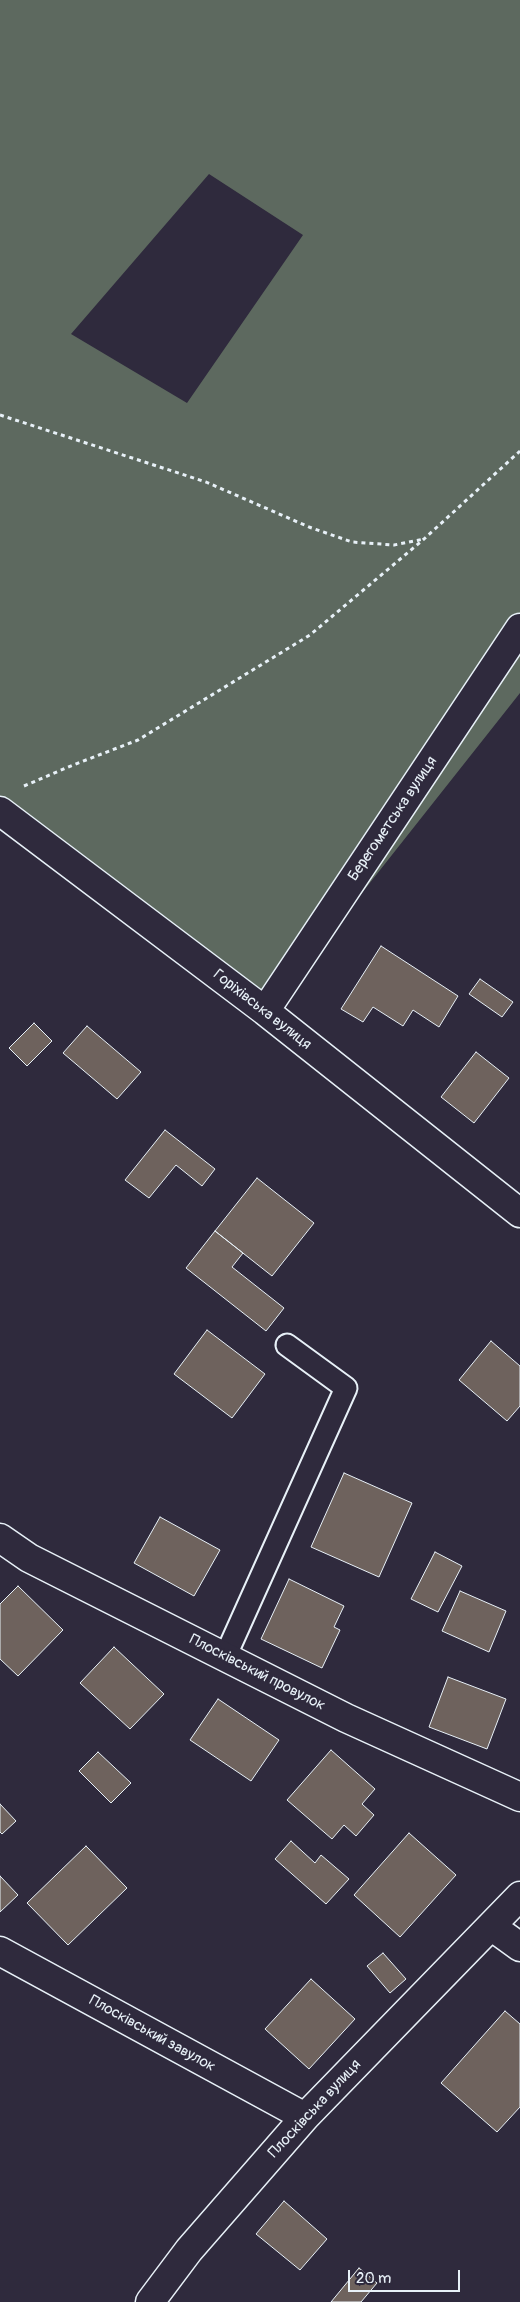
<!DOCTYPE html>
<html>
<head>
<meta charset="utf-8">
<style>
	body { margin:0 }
	#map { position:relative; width:520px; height:2302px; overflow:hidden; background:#2f2a3d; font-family:Pangolin,sans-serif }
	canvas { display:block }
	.scale { position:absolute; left:348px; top:2270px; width:112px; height:22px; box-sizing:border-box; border:2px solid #e8f1f8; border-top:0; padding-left:6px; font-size:15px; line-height:18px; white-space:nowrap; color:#e8f1f8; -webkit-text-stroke:4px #2f2a3d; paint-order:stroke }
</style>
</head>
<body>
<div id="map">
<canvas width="520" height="2302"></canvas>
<div class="scale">20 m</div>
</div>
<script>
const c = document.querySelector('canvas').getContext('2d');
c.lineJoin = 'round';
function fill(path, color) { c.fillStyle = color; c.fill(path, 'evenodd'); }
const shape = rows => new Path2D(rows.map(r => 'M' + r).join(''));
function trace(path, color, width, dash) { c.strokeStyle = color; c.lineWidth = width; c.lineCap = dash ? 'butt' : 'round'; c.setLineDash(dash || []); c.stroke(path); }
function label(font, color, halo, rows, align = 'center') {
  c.font = font + ' Pangolin,sans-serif'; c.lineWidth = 4.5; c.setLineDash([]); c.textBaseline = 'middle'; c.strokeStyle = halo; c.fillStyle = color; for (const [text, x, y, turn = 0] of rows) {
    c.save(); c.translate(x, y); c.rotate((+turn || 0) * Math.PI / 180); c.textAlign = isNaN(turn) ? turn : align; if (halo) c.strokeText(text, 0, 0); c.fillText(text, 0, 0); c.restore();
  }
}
const green = shape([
	[0,0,520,0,520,693,267,1013,0,818],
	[209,174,303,235,187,403,71,334]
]);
const building = shape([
	[381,946,458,996,439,1027,413,1010,403,1026,373,1007,363,1022,341,1009,381,946],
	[480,979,513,1002,502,1017,469,994,480,979],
	[34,1023,52,1041,27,1066,9,1048,34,1023],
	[87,1026,141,1072,117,1099,63,1053,87,1026],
	[476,1052,509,1078,474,1123,441,1097,476,1052],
	[165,1130,215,1169,202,1186,176,1165,149,1198,125,1180,165,1130],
	[257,1178,314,1223,272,1276,215,1231,257,1178],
	[215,1231,243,1253,232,1267,284,1308,266,1331,186,1268,215,1231],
	[207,1330,265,1374,232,1418,174,1374,207,1330],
	[491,1341,520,1366,520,1406,507,1421,459,1380,491,1341],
	[344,1473,412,1503,379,1577,311,1547,344,1473],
	[160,1517,220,1550,194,1596,134,1563,160,1517],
	[435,1552,462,1566,438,1612,411,1599,435,1552],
	[289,1579,344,1606,334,1627,340,1630,322,1668,261,1639,289,1579],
	[18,1586,63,1630,18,1676,0,1659,0,1604,18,1586],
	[460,1591,506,1611,489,1652,442,1631,460,1591],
	[114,1647,164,1694,130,1729,80,1683,114,1647],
	[448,1677,506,1699,487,1749,429,1727,448,1677],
	[218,1699,279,1740,251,1781,190,1740,218,1699],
	[331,1750,375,1789,362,1804,374,1815,356,1836,344,1825,332,1839,287,1800,331,1750],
	[98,1752,131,1783,111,1803,79,1771,98,1752],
	[0,1804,16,1821,2,1834,0,1832,0,1804],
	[409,1833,456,1875,400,1937,354,1895,409,1833],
	[291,1841,315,1863,321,1855,349,1879,326,1904,275,1859,291,1841],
	[86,1846,127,1888,68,1945,27,1903,86,1846],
	[0,1876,18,1895,0,1912,0,1876],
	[383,1953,406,1979,390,1993,367,1966,383,1953],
	[311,1979,355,2019,309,2069,265,2029,311,1979],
	[505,2011,520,2024,520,2107,497,2132,441,2083,505,2011],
	[284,2201,327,2239,300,2270,256,2234,284,2201],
	[359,2268,377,2283,361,2302,331,2302,359,2268]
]);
const path = shape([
	[0,415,206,482,309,527,352,542,394,545,424,539],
	[24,786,73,765,138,740,310,635,424,539,520,451]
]);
const service = shape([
	[225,1657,346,1388,287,1345]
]);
const minor = shape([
	[0,1538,29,1558,346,1718,520,1797],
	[491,1926,520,1947],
	[0,1951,305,2117],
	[150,2302,189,2250,305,2117,520,1896]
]);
const tertiary = shape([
	[0,811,265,1011,520,1213],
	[265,1011,520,628]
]);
const streetNames = [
	["Берегометська вулиця",393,819,-56],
	["Горіхівська вулиця",262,1010,38],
	["Плосківський провулок",257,1673,27],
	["Плосківський завулок",152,2034,29],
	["Плосківська вулиця",315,2109,-47]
];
fill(green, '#5d695f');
fill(building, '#6e625d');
trace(building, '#e8f1f8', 1);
trace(service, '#e8f1f8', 25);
trace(minor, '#e8f1f8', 31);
trace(tertiary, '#e8f1f8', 31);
trace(path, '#e8f1f8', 3, [4, 4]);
trace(service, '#2f2a3d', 21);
trace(minor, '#2f2a3d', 28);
trace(tertiary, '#2f2a3d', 28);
label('15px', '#e8f1f8', '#2f2a3d', streetNames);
</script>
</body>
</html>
